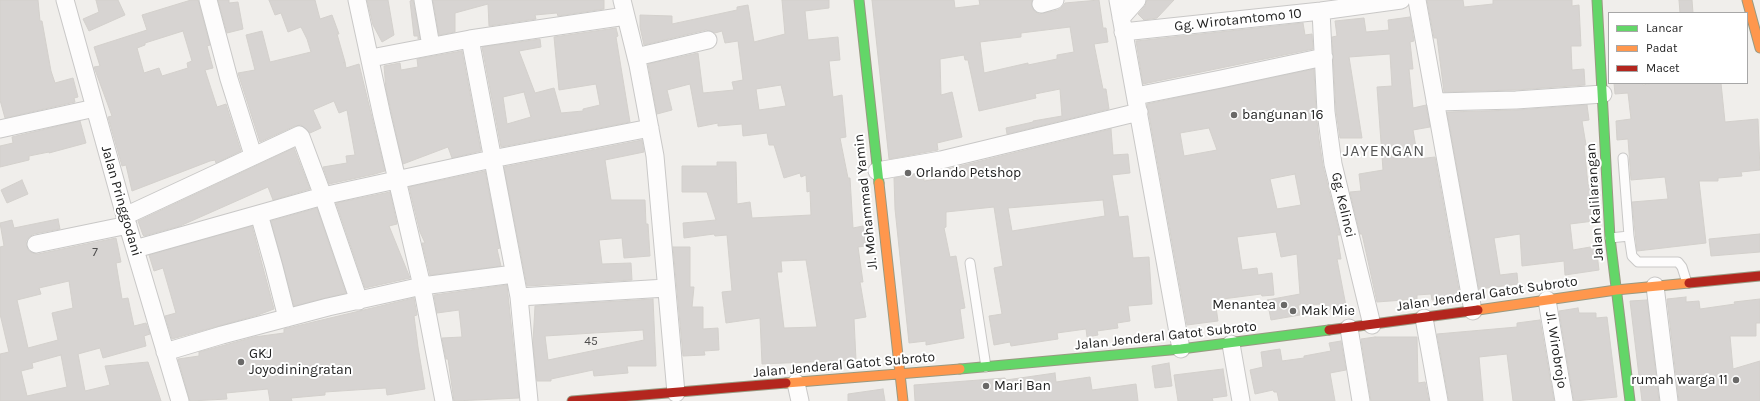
<!DOCTYPE html>
<html>
<head>
<meta charset="utf-8">
<style>
	body { margin:0 }
	#map { position:relative; width:1760px; height:401px; overflow:hidden; background:#f0eeeb; font-family:Karla,sans-serif }
	canvas { display:block }
	.legend { position:absolute; left:1608px; top:12px; width:140px; height:72px; box-sizing:border-box; background:#fff; border:1px solid #a7a7a7; margin:0; padding:5px 7px; list-style:none; font-size:12px; color:#222 }
	.legend li { display:flex; align-items:center; gap:8px; height:20px }
	.legend b { width:20px; border:1px solid #a7a7a7 }
</style>
</head>
<body>
<div id="map">
<canvas width="1760" height="401"></canvas>
<ul class="legend">
<li><b style="height:5px;background:#63d668"></b>Lancar</li>
<li><b style="height:5px;background:#ff974d"></b>Padat</li>
<li><b style="height:5px;background:#b3261e"></b>Macet</li>
</ul>
</div>
<script>
const c = document.querySelector('canvas').getContext('2d');
c.lineJoin = 'round';
function fill(path, color) { c.fillStyle = color; c.fill(path, 'evenodd'); }
const shape = rows => new Path2D(rows.map(r => 'M' + r).join(''));
function trace(path, color, width, dash) { c.strokeStyle = color; c.lineWidth = width; c.lineCap = dash ? 'butt' : 'round'; c.setLineDash(dash || []); c.stroke(path); }
function label(font, color, halo, rows, align = 'center') {
  c.font = font + ' Karla,sans-serif'; c.lineWidth = 4; c.setLineDash([]); c.textBaseline = 'middle'; c.strokeStyle = halo; c.fillStyle = color; for (const [text, x, y, turn = 0] of rows) {
    c.save(); c.translate(x, y); c.rotate((+turn || 0) * Math.PI / 180); c.textAlign = isNaN(turn) ? turn : align; if (halo) c.strokeText(text, 0, 0); c.fillText(text, 0, 0); c.restore();
  }
}
const building = shape([
	[0,0,38,0,40,21,42,21,51,71,55,83,73,78,78,97,74,98,75,102,5,118,0,100,0,0],
	[96,0,118,0,125,15,89,31,83,19,99,12,96,0],
	[191,0,198,0,210,45,207,46,213,68,205,70,217,107,226,104,241,151,216,163,215,160,210,161,132,191,126,165,122,166,108,117,112,116,94,67,100,66,94,47,147,30,142,15,191,0],
	[183,31,192,61,187,63,188,68,162,76,159,68,144,73,137,48,145,45,145,43,183,31],
	[218,0,229,0,229,3,238,2,243,29,227,33,218,0],
	[269,0,315,0,320,19,332,15,339,34,337,34,345,62,343,63,345,62,346,68,359,64,385,171,375,174,329,184,323,167,347,163,346,156,355,155,347,110,339,113,334,101,313,110,321,128,310,133,301,125,295,126,260,142,238,73,255,70,246,35,262,31,270,62,311,52,307,39,301,27,288,32,281,13,275,15,269,0],
	[367,0,388,0,394,35,382,42,373,25,367,0],
	[413,0,420,38,418,39,418,36,414,36,410,1,413,0],
	[433,0,604,0,604,9,558,16,557,13,535,15,536,19,489,26,488,4,455,13,455,32,439,35,433,0],
	[782,0,829,0,829,8,805,11,808,40,838,37,840,60,829,61,833,97,842,95,846,137,840,138,848,178,850,178,853,228,863,226,866,246,858,247,863,282,860,282,866,317,854,319,856,360,762,364,760,318,726,323,722,292,732,291,727,235,715,236,714,234,684,238,683,223,716,220,707,192,682,192,682,166,717,166,717,162,736,162,737,204,750,202,752,218,811,215,810,191,807,192,806,175,801,177,800,173,784,178,774,145,769,145,767,133,743,136,742,124,718,126,718,123,698,127,690,84,667,90,672,110,657,114,648,64,698,53,703,93,734,90,732,82,743,80,738,41,725,43,722,31,715,33,706,30,644,45,640,27,640,15,672,16,672,24,737,10,737,7,748,5,754,42,785,34,782,0],
	[781,85,786,106,759,110,756,89,781,85],
	[806,260,817,327,784,328,777,272,782,272,781,261,806,260],
	[872,0,954,0,955,8,980,5,979,0,1032,0,1032,7,1034,11,1039,14,1058,10,1062,7,1065,3,1099,0,1103,28,1106,28,1108,42,1094,44,1103,89,1106,89,1109,109,1007,134,1006,128,1033,122,1033,121,1062,116,1060,89,1035,94,1036,98,979,111,968,60,965,60,964,55,940,59,941,95,952,92,962,137,937,143,938,150,889,159,872,0],
	[1070,27,1074,52,1057,55,1057,59,1028,65,1028,63,984,73,980,42,1021,37,1021,33,1070,27],
	[1147,0,1174,0,1157,18,1144,20,1138,14,1145,6,1147,0],
	[1427,0,1463,0,1464,7,1493,4,1493,0,1572,0,1572,6,1579,5,1581,46,1571,46,1572,70,1584,69,1585,85,1516,90,1444,92,1437,38,1434,38,1427,0],
	[1679,0,1692,0,1693,13,1680,13,1679,0],
	[1410,17,1414,41,1410,42,1413,69,1409,69,1413,108,1426,105,1430,127,1413,130,1418,159,1435,157,1460,296,1432,300,1431,294,1417,295,1417,299,1377,302,1362,234,1360,234,1350,192,1361,191,1359,174,1383,170,1377,87,1392,86,1390,54,1349,57,1362,138,1340,138,1336,111,1332,37,1337,36,1335,21,1364,18,1366,32,1389,30,1388,20,1410,17],
	[1303,23,1305,35,1312,34,1313,49,1143,84,1136,41,1303,23],
	[616,28,618,36,616,37,630,122,501,147,482,47,540,39,541,47,519,51,535,93,554,88,561,113,583,111,583,109,600,105,596,84,559,90,554,37,616,28],
	[524,92,531,117,507,124,503,97,524,92],
	[462,51,481,151,452,158,448,147,403,164,386,89,384,66,400,63,401,70,418,67,417,59,462,51],
	[1314,69,1316,112,1319,139,1323,166,1340,235,1337,235,1341,259,1337,259,1346,306,1325,310,1324,304,1298,305,1300,315,1271,320,1267,300,1300,294,1297,254,1281,257,1276,232,1237,237,1242,270,1257,268,1258,275,1272,273,1274,295,1262,296,1261,294,1215,300,1218,321,1187,325,1147,104,1314,69],
	[1209,128,1217,150,1184,156,1180,133,1209,128],
	[1295,174,1301,205,1277,209,1270,179,1295,174],
	[1614,83,1643,83,1643,85,1653,83,1721,83,1725,122,1758,119,1760,170,1741,172,1742,176,1718,178,1718,181,1699,181,1706,243,1637,251,1632,202,1668,199,1665,177,1631,180,1628,139,1617,140,1616,121,1631,119,1628,93,1615,94,1614,83],
	[1587,105,1589,120,1582,121,1586,145,1584,145,1588,185,1590,185,1594,221,1570,224,1573,250,1596,246,1599,270,1565,275,1564,261,1522,266,1520,234,1494,238,1500,275,1517,273,1518,284,1479,289,1447,112,1516,110,1587,105],
	[80,121,86,143,49,153,49,152,29,156,29,160,0,167,0,146,13,143,12,137,80,121],
	[1111,129,1113,155,1128,154,1130,173,1112,175,1119,217,1128,216,1133,258,1149,257,1152,304,1128,306,1130,321,1117,323,1118,328,1097,331,1098,335,1087,337,1086,329,1057,333,1058,339,1011,346,1010,342,994,345,989,316,1002,314,994,268,1003,266,994,207,946,212,946,227,944,228,950,257,956,256,965,308,960,309,964,338,926,345,926,341,909,343,895,209,894,178,923,173,924,181,950,177,948,169,1111,129],
	[1103,200,1105,216,1012,231,1008,208,1103,200],
	[642,140,644,152,605,160,611,200,645,200,646,224,648,224,650,256,624,258,622,238,599,240,602,264,631,263,632,280,527,286,504,167,642,140],
	[294,148,310,189,273,200,268,187,180,226,144,236,143,235,138,221,294,148],
	[485,171,500,248,497,249,501,266,430,275,422,243,425,243,420,232,409,187,485,171],
	[22,180,28,194,7,203,1,190,22,180],
	[390,192,397,224,389,226,410,278,365,288,336,203,390,192],
	[317,208,346,293,294,306,271,221,317,208],
	[58,219,60,229,34,234,29,237,26,241,28,250,32,253,38,254,116,238,121,262,116,263,122,299,128,298,134,326,146,323,150,334,144,336,146,346,103,358,100,348,78,354,85,391,110,385,105,366,148,362,161,401,0,401,0,354,9,352,0,314,0,247,4,246,0,223,12,220,14,228,58,219],
	[69,281,73,308,52,313,58,340,28,348,17,300,41,294,39,288,69,281],
	[61,355,67,387,27,396,21,371,33,368,32,363,61,355],
	[252,226,274,309,258,315,172,339,165,316,176,313,163,268,154,271,149,255,252,226],
	[1760,234,1760,252,1711,256,1709,239,1760,234],
	[673,247,690,247,690,287,694,287,692,307,703,307,703,329,718,328,719,350,704,351,705,355,683,356,673,247],
	[507,285,519,398,454,401,448,359,446,359,442,338,462,337,459,310,437,313,434,295,507,285],
	[1686,297,1686,302,1699,301,1700,309,1735,304,1734,302,1760,299,1760,323,1756,323,1756,336,1730,336,1733,369,1760,361,1760,401,1679,401,1667,299,1686,297],
	[414,298,417,315,414,316,418,347,425,389,387,395,386,388,325,392,325,395,291,398,292,401,270,401,268,389,226,393,227,399,190,401,178,359,199,356,199,352,225,345,254,337,284,333,284,329,414,298],
	[653,299,656,366,627,366,628,373,594,376,593,370,551,379,551,381,537,381,533,342,535,306,653,299],
	[643,330,644,340,548,360,545,336,643,330],
	[1647,300,1659,401,1642,401,1630,301,1647,300],
	[1578,308,1579,313,1596,313,1596,318,1607,317,1617,397,1574,401,1559,311,1578,308],
	[1540,320,1554,401,1513,401,1507,354,1479,357,1483,401,1449,401,1437,334,1517,327,1517,323,1540,320],
	[1375,337,1417,337,1418,383,1425,382,1429,401,1371,401,1361,339,1375,337],
	[1341,341,1346,370,1330,373,1335,401,1279,401,1277,392,1274,392,1273,390,1255,394,1250,370,1263,367,1261,352,1280,349,1282,361,1304,358,1304,356,1331,351,1329,343,1341,341],
	[1169,363,1172,386,1155,388,1152,366,1169,363],
	[1223,369,1227,396,1212,398,1213,401,1178,401,1174,375,1223,369],
	[1055,373,1056,382,1090,377,1092,390,1136,384,1138,401,915,401,914,385,1005,378,1006,380,1055,373],
	[883,389,885,401,848,401,848,394,883,389]
]);
const lane = shape([
	[1623,158,1629,236],
	[1610,238,1629,236,1632,256,1638,262,1678,262,1682,267,1687,283],
	[970,263,986,367]
]);
const street = shape([
	[65,0,125,216,180,401],
	[208,0,229,79,253,155],
	[357,0,382,116,422,286,444,401],
	[423,0,431,46],
	[622,0,638,65,655,156,676,393],
	[1118,0,1181,349],
	[1417,0,1473,311],
	[1041,4,1055,0],
	[1321,11,1326,112,1333,164,1372,325],
	[1121,18,1137,0],
	[1123,32,1321,11,1401,0],
	[470,39,519,297,529,401],
	[636,57,708,40],
	[371,58,470,39,626,16],
	[1136,96,1221,79,1324,57],
	[1435,102,1516,100,1603,94],
	[0,129,95,108],
	[877,171,941,160,1139,112],
	[259,214,274,267,287,318],
	[125,216,299,135,301,137,323,196,359,301],
	[36,244,128,225],
	[135,249,323,196,492,159,650,128],
	[1655,286,1669,401],
	[519,297,666,288],
	[1547,300,1564,401],
	[1424,318,1439,401],
	[1349,328,1361,401],
	[1231,344,1241,401],
	[165,352,222,335,328,307,422,286,514,274],
	[796,383,800,401]
]);
const fast = shape([
	[859,0,879,183],
	[1597,0,1610,238,1630,401],
	[960,369,1181,349,1329,330]
]);
const slow = shape([
	[1747,0,1760,48],
	[879,183,903,401],
	[1478,310,1616,290,1689,283],
	[786,383,960,369]
]);
const jam = shape([
	[1689,283,1760,276],
	[1329,330,1478,310],
	[572,401,786,383]
]);
const markers = [
	[1234,115,4,"#6a6968"],
	[908,173,4,"#6a6968"],
	[1284,305,4,"#6a6968"],
	[1293,311,4,"#6a6968"],
	[241,362,4,"#6a6968"],
	[1736,380,4,"#6a6968"],
	[986,386,4,"#6a6968"]
];
const numberNames = [
	["7",95,253],
	["45",591,342]
];
const streetNames = [
	["Gg. Wirotamtomo 10",1238,20,-6],
	["Jalan Pringgodani",121,201,74],
	["Jl. Mohammad Yamin",866,202,-96],
	["Jalan Kalilarangan",1595,202,-94],
	["Gg. Kelinci",1343,205,77],
	["Jalan Jenderal Gatot Subroto",1487,294,-8],
	["Jalan Jenderal Gatot Subroto",1166,336,-6],
	["Jl. Wirobrojo",1556,350,81],
	["Jalan Jenderal Gatot Subroto",844,365,-5]
];
const poiNames = [
	["bangunan 16",1242,115],
	["Orlando Petshop",916,173],
	["Menantea",1276,305,"right"],
	["Mak Mie",1301,311],
	["GKJ",249,354],
	["Joyodiningratan",249,370],
	["rumah warga 11",1728,380,"right"],
	["Mari Ban",994,386]
];
const quarterNames = [
	["JAYENGAN",1384,151]
];
fill(building, '#d7d4d2');
trace(building, '#d3d0cc', 1);
trace(lane, '#c9c8c7', 11);
trace(street, '#c9c8c7', 19);
trace(fast, '#999a82', 11);
trace(slow, '#999a82', 11);
trace(jam, '#999a82', 11);
trace(lane, '#fdfcfc', 9);
trace(street, '#fdfcfc', 17);
trace(fast, '#63d668', 9);
trace(slow, '#ff974d', 9);
trace(jam, '#b3261e', 9);
for (const [x, y, r, color] of markers) { const dot = new Path2D(); dot.arc(x, y, r, 0, 2 * Math.PI); c.fillStyle = color; c.fill(dot); trace(dot, '#fff', 1.5); }
label('12px', '#4f4e4e', null, numberNames);
label('14px', '#222', '#fff', streetNames);
label('14px', '#222', '#fff', poiNames, 'left');
c.letterSpacing = '1px';
label('16px', '#555', '#fff', quarterNames);
c.letterSpacing = '0px';
</script>
</body>
</html>
